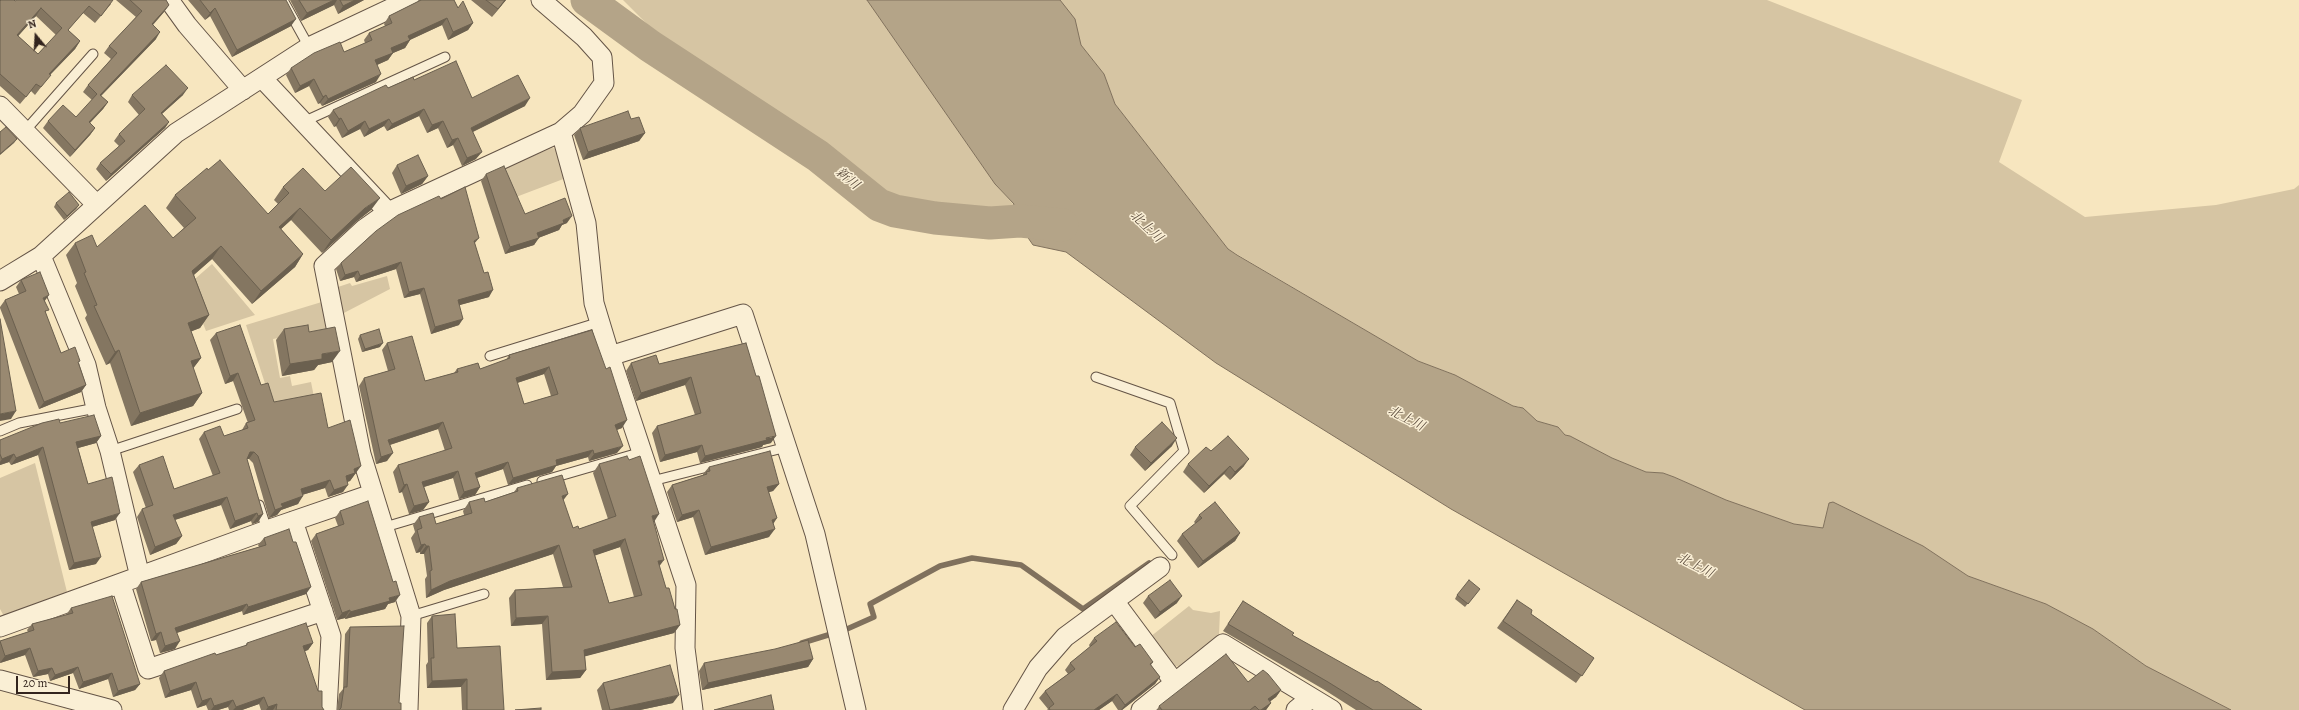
<!DOCTYPE html>
<html>
<head>
<meta charset="utf-8">
<style>
	body { margin:0 }
	#map { position:relative; width:2299px; height:710px; overflow:hidden; background:#f7e6bf; font-family:Alegreya,serif }
	canvas { display:block }
	.north { position:absolute; left:16px; top:16px; width:40px; height:40px; -webkit-text-stroke:3px #faefd5; paint-order:stroke; rotate:342deg; font-size:11px; font-weight:700; line-height:16px; text-align:center; color:#33241d }
	.north::after { content:''; display:block; margin:auto; width:14px; height:18px; background:#33241d; clip-path:polygon(50% 0,100% 100%,50% 72%,0 100%) }
	.scale { position:absolute; left:16px; top:676px; width:54px; height:18px; box-sizing:border-box; border:2px solid #33241d; border-top:0; padding-left:5px; font-size:12px; line-height:14px; white-space:nowrap; color:#33241d; -webkit-text-stroke:3px #faefd5; paint-order:stroke }
</style>
</head>
<body>
<div id="map">
<canvas width="2299" height="710"></canvas>
<div class="north">N</div>
<div class="scale">20 m</div>
</div>
<script>
const c = document.querySelector('canvas').getContext('2d');
c.lineJoin = 'round';
function fill(path, color) { c.fillStyle = color; c.fill(path, 'evenodd'); }
const shape = rows => new Path2D(rows.map(r => 'M' + r).join(''));
function trace(path, color, width, dash) { c.strokeStyle = color; c.lineWidth = width; c.lineCap = dash ? 'butt' : 'round'; c.setLineDash(dash || []); c.stroke(path); }
function label(font, color, halo, rows, align = 'center') {
  c.font = font + ' Alegreya,"Noto Serif JP",serif'; c.lineWidth = 3; c.setLineDash([]); c.textBaseline = 'middle'; c.strokeStyle = halo; c.fillStyle = color; for (const [text, x, y, turn = 0] of rows) {
    c.save(); c.translate(x, y); c.rotate((+turn || 0) * Math.PI / 180); c.textAlign = isNaN(turn) ? turn : align; if (halo) c.strokeText(text, 0, 0); c.fillText(text, 0, 0); c.restore();
  }
}
const green = shape([
	[623,0,867,0,995,184,1014,205,1011,213,950,207,888,193,738,86,649,26],
	[1060,0,1767,0,2022,100,1999,162,2085,217,2216,205,2294,189,2299,185,2299,710,2231,710,2146,666,2093,629,2046,604,1968,576,1923,546,1829,503,1823,529,1794,524,1726,500,1674,477,1663,473,1646,472,1612,458,1570,436,1565,435,1558,427,1537,421,1518,406,1513,406,1453,374,1418,361,1228,249,1115,104,1104,74,1081,45,1078,33],
	[552,148,558,149,566,178,516,197,504,168],
	[212,264,255,315,206,331,188,285],
	[387,276,390,289,340,315,335,288,350,283,352,286],
	[325,301,330,328,273,339,280,378,290,376,292,386,311,382,314,397,272,405,246,325],
	[35,463,67,592,5,618,0,609,0,478],
	[1189,606,1193,610,1211,613,1220,611,1219,635,1183,667,1174,666,1150,637]
]);
const water = shape([
	[867,0,1060,0,1075,19,1081,45,1104,74,1115,104,1228,249,1237,255,1418,361,1455,375,1513,406,1523,408,1537,421,1558,427,1565,435,1570,436,1612,458,1646,472,1663,473,1674,477,1726,500,1794,524,1823,528,1829,503,1833,502,1923,546,1968,576,2046,604,2093,629,2146,666,2231,710,1805,710,1451,509,1216,363,1066,252,1033,245,1011,213,1014,204,995,184,867,0]
]);
const stream = shape([
	[847,629,874,617,870,604,940,566,972,558,1021,565,1083,609,1149,563],
	[802,643,828,635]
]);
const river = shape([
	[587,0,650,46,818,156,879,205,895,211,935,218,990,223,1020,221,1062,225]
]);
const service = shape([
	[283,0,309,47],
	[303,122,445,57],
	[24,132,93,54],
	[490,356,600,322],
	[1096,377,1170,403,1184,451,1130,506,1172,555],
	[0,431,19,423,96,408],
	[110,451,237,409],
	[542,481,642,452],
	[652,481,787,447],
	[259,505,267,530],
	[385,527,527,485],
	[411,616,484,594]
]);
const minor = shape([
	[169,0,187,25,243,90],
	[541,0,584,37,602,57,604,83,582,114,561,132],
	[262,78,388,212,561,132,586,223,594,303,610,356,743,314,815,534,856,710],
	[0,106,97,205],
	[388,212,364,229,324,266,361,454,411,616,408,710],
	[41,256,86,365,96,408,110,451,140,577],
	[0,281,41,256,176,133,309,47,409,0],
	[610,356,686,585,685,648,693,710],
	[293,521,331,636,327,710],
	[121,585,148,669,323,611],
	[1114,601,1175,683],
	[0,627,267,530,372,494],
	[0,680,112,710],
	[1013,710,1038,668,1065,637,1160,567],
	[1141,710,1223,644,1332,710],
	[1296,710,1311,698]
]);
const wall = shape([
	[116,0,166,0,169,5,164,12,153,25,156,39,101,96,108,102,103,109,90,123,95,128,90,135,70,157,43,128,48,121,76,117,92,100,83,92,88,85,111,59,104,53,109,46,136,17],
	[188,0,286,0,291,26,232,57,210,16,205,20],
	[290,0,364,0,338,14,334,5,301,21],
	[419,0,454,0,458,8,473,23,468,30,448,40,442,25,410,40,405,48,393,53,388,60,377,65,376,82,322,106,320,103,318,104,309,86,295,93,286,75,291,68,344,52,365,43,364,40,369,33,385,26,384,24,389,16,419,1],
	[471,0,506,0,492,17],
	[0,1,15,1,111,4,95,23,83,13,68,30,80,41,75,49,50,75,45,82,35,95,31,91,20,104,0,86],
	[36,16,56,35,38,54,18,36],
	[414,80,472,98,525,106,473,132,476,159,462,166,453,145,447,148,438,128,427,133,419,116,387,131,384,126,364,137,360,129,342,138,336,126,334,127,328,117,333,110,388,88],
	[132,95,183,95,162,114,169,122,165,128,106,181,96,169,100,163,119,146,114,141,119,134,139,115,128,102],
	[631,119,645,133,639,141,583,160,574,135,580,128],
	[397,165,428,176,422,184,401,194,392,173],
	[208,170,268,214,278,204,274,200,283,187,325,191,371,210,357,221,322,253,291,220,281,229,303,254,295,267,252,304,212,259,194,275,209,315,200,328,191,331,201,358,193,368,202,393,193,406,131,426,110,363,106,365,85,318,87,315,75,286,77,283,66,255,75,243,97,247,173,238,184,228,166,208,175,195],
	[486,174,525,214,567,223,562,225,559,230,538,238,534,245,505,254,481,181],
	[441,199,475,244,489,297,459,305,459,325,431,334,420,294,404,298,396,269,356,282,354,277,340,281,336,269,341,263],
	[56,203,79,205,76,209,64,220,54,207],
	[21,280,45,301,46,314,61,353,79,363,86,385,81,392,39,409,0,308,0,307,5,300,19,294,16,287],
	[284,329,309,332,332,362,318,365,314,370,282,376,276,340],
	[592,330,622,428,617,430,617,453,589,461,588,457,556,466,552,472,508,485,503,469,477,478,480,487,475,495,459,499,453,478,424,487,429,502,423,510,409,514,402,492,399,493,393,472,398,465,445,451,438,429,390,445,387,461,376,464,359,386,364,378,388,371,382,350,387,343,425,381,454,373,457,369,480,369,506,360,509,355],
	[544,374,551,396,524,404,517,383],
	[216,333,261,385,274,402,328,428,356,474,355,474,350,481,347,482,343,492,328,497,325,488,302,495,298,504,281,510,277,515,269,518,253,463,249,459,247,459,263,514,258,522,252,524,251,521,230,529,221,505,175,520,182,536,176,544,150,555,137,517,142,509,146,508,133,472,139,465,174,489,213,476,199,439,204,432,224,436,242,430,246,423,248,423,233,381,225,384,210,340],
	[360,335,380,347,362,352,358,339],
	[746,343,771,443,763,445,762,447,700,463,697,452,660,462,652,433,657,426,695,415,685,385,636,401,626,371,631,363,659,364],
	[60,423,101,436,96,443,78,448,88,484,115,520,92,527,96,564,69,570,38,455,11,465,9,462,0,465,0,440],
	[1172,446,1145,471,1130,455,1135,447],
	[599,464,653,522,659,566,666,588,675,609,680,625,674,633,585,656,586,670,580,678,546,680,542,624,511,626,509,598,515,590,563,587,553,554,444,590,426,598,425,579,427,576,424,554,420,554,420,552,416,553,411,538,415,532,413,525,419,517,436,524,464,515,463,511,469,502,485,502,514,492,517,488,563,501,573,528,579,529,608,519,593,473],
	[620,547,634,597,609,603,595,555],
	[1188,464,1244,466,1230,480,1224,474,1204,493,1183,472],
	[709,467,779,484,773,491,769,492,773,524,769,537,705,555,693,517,677,522,667,492,672,485,703,475,703,474],
	[340,511,395,602,388,604,385,609,345,619,345,618,337,620,311,541,316,534,338,526,335,518],
	[1199,515,1240,533,1235,541,1198,568,1177,541,1182,534,1196,524,1194,522],
	[264,538,306,594,243,615,242,611,177,633,175,649,160,653,156,640,151,641,136,589,141,582,259,547,258,545],
	[1477,592,1465,607,1455,599,1457,595],
	[1148,596,1177,603,1155,619,1143,603],
	[1517,600,1531,614,1594,658,1576,683,1497,628],
	[1243,601,1292,635,1422,710,1356,710,1323,689,1223,631],
	[71,608,140,684,135,690,113,697,108,679,79,689,73,673,50,681,48,674,33,677,25,655,0,663,0,641,28,632,27,630,32,624,66,615],
	[432,616,457,648,504,710,462,710,461,687,427,688,426,665,428,662,427,623],
	[350,627,399,703,401,710,337,710,339,694,343,689,345,634],
	[1094,638,1135,647,1153,662,1151,665,1160,677,1155,684,1122,710,1118,710,1112,701,1099,710,1047,710,1048,709,1039,698,1045,691,1068,674,1065,670,1070,663,1090,647,1089,645],
	[247,643,313,643,308,650,304,651,322,707,324,710,261,710,259,704,242,710,229,710,228,707,218,710,208,710,206,705,197,708,191,690,165,698,159,678,164,671,245,646],
	[813,659,808,667,702,690,699,671,704,663],
	[1248,682,1281,690,1276,697,1270,701,1271,703,1266,710,1157,710,1159,706],
	[603,683,673,703,640,710,602,710,597,690]
]);
const shadedWall = shape([
	[334,0,337,0,334,5,301,21,307,13],
	[355,0,364,0,338,14,343,6],
	[505,0,506,0,492,17,498,9],
	[169,5,164,12,147,31,152,24],
	[41,8,36,16,12,43,17,35],
	[215,8,210,16,205,20,210,13],
	[447,18,442,25,403,43,408,36],
	[296,19,291,26,232,57,237,50],
	[473,23,468,30,448,40,453,32],
	[160,32,156,39,95,102,100,95],
	[410,40,405,48,393,53,388,60,370,68,375,60,391,48],
	[80,41,75,49,44,81,49,74],
	[381,74,376,82,322,106,328,99],
	[314,79,309,86,295,93,300,86],
	[188,88,183,95,156,119,161,113],
	[326,95,320,103,318,104,323,97],
	[530,98,525,106,466,135,471,128],
	[108,102,103,109,84,129,89,122],
	[424,109,419,116,387,131,392,124],
	[341,118,336,126,334,127,339,119],
	[389,119,384,126,364,137,369,129],
	[365,121,360,129,342,138,348,131],
	[443,121,438,128,427,133,432,125],
	[169,122,165,128,106,181,111,174],
	[95,128,90,135,70,157,75,150],
	[645,133,639,141,583,160,588,152],
	[458,138,453,145,447,148,452,140],
	[17,139,14,143,0,155,0,154],
	[482,152,476,159,462,166,467,158],
	[428,176,422,184,401,194,406,186],
	[380,198,371,210,357,221,322,253,331,240,365,208],
	[79,205,76,209,64,220,67,216],
	[300,208,291,220,270,239,279,227],
	[572,216,567,223,562,225,559,230,533,240,539,238,534,245,505,254,510,247,563,220],
	[479,238,474,244,474,241],
	[221,246,212,259,183,284,192,271],
	[303,254,295,267,252,304,261,291],
	[401,262,396,269,356,282,360,276],
	[358,271,354,277,340,281,345,275],
	[424,288,420,294,404,298,409,292],
	[493,290,489,297,453,307,458,300],
	[49,295,44,302,43,298],
	[209,315,200,328,180,336,188,323],
	[463,319,459,325,431,334,435,327],
	[383,343,380,347,362,352,365,349],
	[119,350,110,363,106,365,115,352],
	[340,351,332,362,318,365,314,370,282,376,290,364,322,354],
	[201,358,192,370,191,361],
	[549,367,544,374,511,385,516,378],
	[238,373,233,381,225,384,230,376],
	[691,377,685,385,636,401,641,393],
	[86,385,81,392,39,409,44,402],
	[202,393,193,406,131,426,140,413],
	[16,411,11,419,0,421,0,414],
	[627,420,622,428,610,432,615,425],
	[443,422,438,429,383,447,388,440],
	[101,436,96,443,71,450,76,442],
	[776,436,771,443,763,445,762,447,700,463,705,456],
	[1177,438,1172,446,1145,471,1151,463],
	[702,445,697,452,660,462,665,455],
	[623,446,617,453,589,461,594,454],
	[43,447,38,455,11,465,16,458],
	[593,450,588,457,556,466,552,472,508,485,513,478,556,460],
	[250,452,254,452,249,459,245,459],
	[393,453,387,461,376,464,381,457],
	[14,454,9,462,0,465,0,462,2,459],
	[1249,459,1244,466,1230,480,1235,472],
	[508,462,503,469,470,480,475,473],
	[361,466,350,481,340,484,346,476,354,469],
	[1230,466,1224,474,1204,493,1209,486],
	[458,471,453,478,417,489,422,482],
	[330,480,325,488,295,497,301,489],
	[407,484,402,492,399,493,404,485],
	[779,484,773,491,762,494,767,487],
	[348,485,343,492,328,497,334,490],
	[480,487,475,495,459,499,464,492],
	[568,494,562,502,562,496],
	[303,496,298,504,281,510,277,515,269,518,275,510,281,504],
	[227,497,221,505,168,522,173,515],
	[429,502,423,510,409,514,414,506],
	[699,510,693,517,677,522,682,515],
	[120,513,115,520,85,529,91,522],
	[257,513,251,521,230,529,235,521],
	[263,514,258,522,252,524,258,516],
	[659,514,654,522,652,516],
	[777,518,772,526,772,520],
	[775,529,769,537,705,555,711,547],
	[1240,533,1235,541,1198,568,1203,561],
	[182,536,176,544,150,555,155,547],
	[625,539,620,547,588,558,593,550],
	[425,544,420,552,416,553,421,545],
	[559,545,553,554,444,590,426,598,431,590,450,581],
	[426,546,429,546,424,554,420,554],
	[101,557,96,564,69,570,74,563],
	[664,560,658,568,658,561],
	[311,587,306,594,243,615,248,607],
	[400,595,395,602,388,604,385,609,345,619,350,612,389,598],
	[1182,596,1177,603,1155,619,1160,612],
	[247,604,242,611,170,635,175,628],
	[350,610,345,618,337,620,342,613],
	[548,616,542,624,511,626,516,618],
	[680,625,674,633,579,658,584,650],
	[161,632,156,640,151,641,156,634],
	[180,641,175,649,160,653,165,646],
	[313,643,308,650,298,654,303,646],
	[30,648,25,655,0,663,5,656],
	[813,659,808,667,702,690,708,683],
	[78,667,73,673,50,681,55,675],
	[52,668,48,674,33,677,38,671],
	[586,670,580,678,546,680,552,672],
	[112,673,108,679,79,689,83,682],
	[1160,677,1155,684,1122,710,1121,710,1125,705],
	[467,679,461,687,427,688,432,681],
	[196,682,191,690,165,698,170,691],
	[140,684,135,690,113,697,118,691],
	[1281,690,1276,697,1263,707,1268,699],
	[1117,694,1112,701,1099,710,1094,710],
	[679,695,673,703,640,710,610,710],
	[264,697,259,704,242,710,233,710,236,707],
	[211,698,206,705,197,708,202,701],
	[233,700,228,707,218,710,211,710,214,706],
	[1271,703,1266,710,1261,710],
	[277,704,273,710,266,710,268,707]
]);
const building = shape([
	[1,0,14,0,15,1,17,0,113,0,101,16,89,6,68,30,80,41,49,74,51,75,41,87,36,84,26,97,0,74,0,1,1,0],
	[41,8,62,28,38,54,17,35,41,8],
	[130,0,166,0,169,5,152,24,160,32,100,95,108,102,89,122,95,128,75,150,48,121,63,105,76,117,97,94,88,85,117,53,109,46,142,11,130,0],
	[200,0,286,0,296,19,237,50,215,8,210,13,200,0],
	[299,0,334,0,307,13,299,0],
	[340,0,355,0,343,6,340,0],
	[421,0,454,0,458,8,463,1,473,23,453,32,447,18,408,36,410,40,391,48,393,53,375,60,381,74,328,99,326,95,323,97,314,79,300,86,291,68,314,53,340,42,344,52,372,40,369,33,392,23,389,16,421,0],
	[486,0,505,0,498,9,486,0],
	[456,61,472,98,518,75,530,98,471,128,482,152,467,158,458,138,452,140,443,121,432,125,424,109,392,124,389,119,369,129,365,121,348,131,341,118,339,119,333,110,386,85,388,88,413,77,414,80,456,61],
	[166,65,188,88,161,113,169,122,111,174,100,163,125,141,119,134,145,109,132,95,166,65],
	[628,111,631,119,639,117,645,133,588,152,580,128,628,111],
	[6,127,17,139,0,154,0,132,6,127],
	[418,155,428,176,406,186,397,165,418,155],
	[220,160,268,214,289,193,283,187,303,168,325,191,351,167,380,198,365,208,331,240,300,208,279,227,303,254,261,291,221,246,192,271,209,315,188,323,201,358,191,361,202,393,140,413,119,350,115,352,94,306,97,305,84,273,86,272,75,243,92,235,97,247,145,205,173,238,196,218,175,195,207,168,208,170,220,160],
	[504,166,525,214,565,198,572,216,563,220,564,223,537,233,539,238,510,247,486,174,504,166],
	[465,187,479,238,474,241,484,273,488,272,493,290,458,300,463,319,435,327,424,288,409,292,401,262,360,276,358,271,345,275,341,263,376,231,398,215,439,196,441,199,465,187],
	[69,192,79,205,67,216,56,203,69,192],
	[40,272,49,295,43,298,49,310,45,311,61,353,75,347,80,361,78,362,86,385,44,402,5,300,26,291,21,280,40,272],
	[0,319,16,411,0,414,0,319],
	[240,325,261,385,268,383,274,402,321,393,328,428,350,420,361,466,354,469,355,473,346,476,348,485,334,490,330,480,301,489,303,496,281,504,283,507,275,510,258,456,254,452,250,452,247,459,263,514,258,516,257,513,235,521,227,497,173,515,182,536,155,547,142,509,153,505,139,465,163,456,174,489,220,473,204,432,220,426,224,436,248,428,246,423,255,420,238,373,230,376,216,333,240,325],
	[308,325,309,332,335,327,340,351,322,354,322,359,290,364,284,329,308,325],
	[379,329,383,343,365,349,360,335,379,329],
	[592,330,606,369,610,367,627,420,615,425,623,446,594,454,593,450,556,460,557,465,513,478,508,462,475,473,480,487,464,492,458,471,422,482,429,502,414,506,407,484,404,485,398,465,452,448,443,422,388,440,393,453,381,457,364,378,395,369,387,343,412,336,425,381,458,372,457,369,478,363,480,369,510,358,509,355,592,330],
	[549,367,558,394,524,404,516,378,549,367],
	[746,343,756,376,759,376,776,436,766,438,767,440,705,456,702,445,665,455,657,426,701,413,691,377,641,393,631,363,656,355,659,364,746,343],
	[94,415,101,436,76,442,88,484,112,477,120,513,91,522,101,557,74,563,43,447,16,458,14,454,2,459,0,454,0,440,42,423,59,419,60,423,94,415],
	[1162,422,1177,438,1151,463,1135,447,1162,422],
	[1228,436,1249,459,1235,472,1230,466,1209,486,1188,464,1206,447,1211,451,1228,436],
	[770,451,779,484,767,487,777,518,772,520,775,529,711,547,699,510,682,515,672,485,707,474,706,472,710,471,709,467,770,451],
	[627,456,629,460,640,456,659,514,652,516,664,560,658,561,666,588,669,588,675,609,677,609,680,625,584,650,586,670,552,672,548,616,516,618,515,590,572,587,559,545,450,581,431,590,430,571,432,570,429,546,426,546,425,544,421,545,417,530,422,528,419,517,433,513,436,524,472,513,469,502,484,498,485,502,518,491,517,488,562,475,568,494,562,496,573,528,578,526,579,529,616,516,599,464,627,456],
	[625,539,642,595,609,603,593,550,625,539],
	[368,501,393,582,396,581,400,595,389,598,390,601,350,612,350,610,342,613,316,534,344,524,340,511,368,501],
	[1215,502,1240,533,1203,561,1182,534,1202,518,1199,515,1215,502],
	[289,529,293,542,296,542,311,587,248,607,247,604,175,628,180,641,165,646,161,632,156,634,141,582,266,545,264,538,289,529],
	[1170,580,1182,596,1160,612,1148,596,1170,580],
	[1469,580,1480,589,1468,604,1457,595,1469,580],
	[112,596,140,684,118,691,112,673,83,682,78,667,55,675,52,668,38,671,30,648,5,656,0,641,34,630,32,624,73,613,71,608,112,596],
	[1517,600,1532,610,1531,614,1594,658,1582,676,1503,621,1517,600],
	[1243,601,1294,633,1292,635,1376,682,1377,681,1422,710,1373,710,1328,682,1228,624,1243,601],
	[455,614,457,648,500,646,504,710,467,710,467,679,432,681,431,658,434,658,432,616,455,614],
	[1116,622,1135,647,1140,644,1153,662,1150,664,1160,677,1125,705,1117,694,1094,710,1050,710,1049,708,1054,704,1045,691,1075,669,1070,663,1097,641,1094,638,1116,622],
	[306,623,313,643,303,646,318,691,322,691,322,707,324,710,276,710,277,704,268,707,264,697,236,707,233,700,214,706,211,698,202,701,196,682,170,691,164,671,215,653,216,655,247,645,247,643,306,623],
	[404,626,399,703,401,703,401,710,339,710,341,708,344,687,347,687,350,627,404,626],
	[808,640,813,659,708,683,704,663,775,649,808,640],
	[1226,654,1248,682,1263,670,1268,674,1281,690,1268,699,1271,703,1261,710,1259,710,1255,706,1250,710,1162,710,1159,706,1226,654],
	[670,665,679,695,610,710,603,683,670,665],
	[771,695,774,710,714,710,771,695],
	[541,708,541,710,515,710,541,708]
]);
const waterNames = [
	["新川",847,179,39],
	["北上川",1146,227,43],
	["北上川",1406,419,27],
	["北上川",1695,566,27]
];
fill(green, '#d6c5a3');
fill(water, '#b4a488');
trace(water, '#80715d', 1);
trace(stream, '#80715d', 5.5);
trace(river, '#b4a488', 33);
trace(service, '#645446', 11);
trace(minor, '#645446', 21);
trace(service, '#faefd5', 9);
trace(minor, '#faefd5', 19);
fill(wall, '#847661');
fill(shadedWall, '#6b604f');
fill(building, '#998971');
trace(building, '#6b604f', 1);
label('italic 13px', '#605142', '#faefd5', waterNames);
</script>
</body>
</html>
